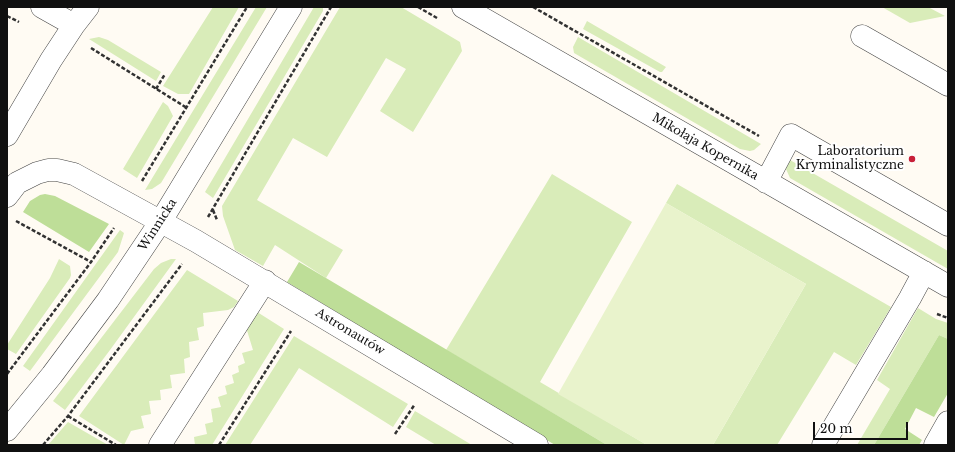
<!DOCTYPE html>
<html>
<head>
<meta charset="utf-8">
<style>
	body { margin:0 }
	#map { position:relative; width:955px; height:452px; overflow:hidden; background:#fffbf3; font-family:"Libre Baskerville",serif }
	canvas { display:block }
	.frame { position:absolute; inset:0; border:8px solid #101010; pointer-events:none }
	.scale { position:absolute; left:813px; top:422px; width:95px; height:18px; box-sizing:border-box; border:2px solid #101010; border-top:0; padding-left:5px; font-size:12px; line-height:14px; white-space:nowrap; color:#101010; -webkit-text-stroke:3px #fff; paint-order:stroke }
</style>
</head>
<body>
<div id="map">
<canvas width="955" height="452"></canvas>
<div class="frame"></div>
<div class="scale">20 m</div>
</div>
<script>
const c = document.querySelector('canvas').getContext('2d');
c.lineJoin = 'round';
function fill(path, color) { c.fillStyle = color; c.fill(path, 'evenodd'); }
const shape = rows => new Path2D(rows.map(r => 'M' + r).join(''));
function trace(path, color, width, dash) { c.strokeStyle = color; c.lineWidth = width; c.lineCap = dash ? 'butt' : 'round'; c.setLineDash(dash || []); c.stroke(path); }
function label(font, color, halo, rows, align = 'center') {
  c.font = font + ' "Libre Baskerville",serif'; c.lineWidth = 4; c.setLineDash([]); c.textBaseline = 'middle'; c.strokeStyle = halo; c.fillStyle = color; for (const [text, x, y, turn = 0] of rows) {
    c.save(); c.translate(x, y); c.rotate((+turn || 0) * Math.PI / 180); c.textAlign = isNaN(turn) ? turn : align; if (halo) c.strokeText(text, 0, 0); c.fillText(text, 0, 0); c.restore();
  }
}
const green = shape([
	[213,7,239,7,189,94,178,94,163,86],
	[256,7,267,7,161,183,152,189,145,190],
	[314,7,323,7,323,11,213,198,205,192],
	[340,7,401,7,460,42,462,51,413,132,380,111,406,69,386,58,327,157,293,138,257,200,343,250,326,278,275,245,263,266,235,250,223,216,222,206],
	[882,7,928,7,945,16,910,23],
	[587,21,666,67,662,72,660,72,583,29],
	[99,37,108,40,161,72,156,81,89,39],
	[578,37,761,144,754,150,750,151,740,149,574,53,573,47],
	[163,102,168,106,173,116,137,178,123,169],
	[790,160,948,251,948,269,790,178,786,169],
	[552,174,632,222,540,382,647,445,607,445,446,350],
	[677,184,891,307,856,365,834,352,777,445,713,445,806,284,666,203],
	[120,230,124,233,118,252,30,371,23,366],
	[59,259,70,266,71,275,70,278,16,354,7,349,7,345,50,278],
	[171,259,176,259,110,350,65,410,53,401,154,269,161,263],
	[187,270,238,301,234,307,228,310,203,313,204,326,197,328,199,340,189,342,190,357,184,359,185,373,170,375,172,388,160,390,161,400,149,401,151,414,141,416,144,428,131,431,124,445,79,416],
	[918,308,936,319,948,323,948,339,939,335,874,445,857,445,890,389,877,380],
	[254,310,284,329,212,445,195,445,194,437,207,434,205,424,213,422,211,409,221,407,218,397,227,394,225,386,234,383,232,375,239,372,238,366,245,363,242,353,253,350,245,324],
	[294,336,408,404,393,427,299,368,250,445,225,445],
	[415,411,472,445,436,445,406,427],
	[68,422,108,445,48,445]
]);
const forest = shape([
	[45,194,55,196,109,224,89,252,23,212,30,201,40,195],
	[299,262,326,278,607,445,555,445,287,282],
	[939,335,948,339,948,393,934,417,916,408,905,429,922,440,919,445,874,445]
]);
const pitch = shape([
	[666,203,806,284,713,445,647,445,558,394]
]);
const path = shape([
	[418,7,437,18],
	[533,7,759,136],
	[7,16,19,22],
	[91,48,187,108],
	[156,89,165,74],
	[142,181,247,7],
	[213,210,217,220],
	[208,217,331,7],
	[16,221,91,262],
	[937,314,948,318],
	[7,374,91,262,114,228],
	[68,416,116,445],
	[395,434,415,404],
	[43,445,68,416,182,264],
	[219,445,291,331]
]);
const minor = shape([
	[42,7,74,25,88,7],
	[463,7,948,286],
	[862,36,948,85],
	[7,135,51,60,74,25],
	[766,182,791,135,948,225],
	[7,196,17,183,37,173,48,170,57,170,74,174,196,241,537,445],
	[7,430,52,375,108,300,161,221,291,7],
	[160,445,265,281],
	[823,445,910,298,924,272],
	[935,445,948,422]
]);
const markers = [
	[912,159,4,"#c82038"]
];
const streetNames = [
	["Mikołaja Kopernika",705,147,30],
	["Winnicka",158,225,-57],
	["Astronautów",350,332,31]
];
const poiNames = [
	["Laboratorium",904,152],
	["Kryminalistyczne",904,166]
];
fill(green, '#d9ecb9');
fill(forest, '#bede98');
fill(pitch, '#e9f3cc');
trace(minor, '#434343', 23);
trace(path, '#323232', 2.5, [4, 2]);
trace(minor, '#fff', 22);
for (const [x, y, r, color] of markers) { const dot = new Path2D(); dot.arc(x, y, r, 0, 2 * Math.PI); c.fillStyle = color; c.fill(dot); trace(dot, '#fff', 1.5); }
label('12px', '#101010', '#fff', streetNames);
label('12px', '#101010', '#fff', poiNames, 'right');
</script>
</body>
</html>
